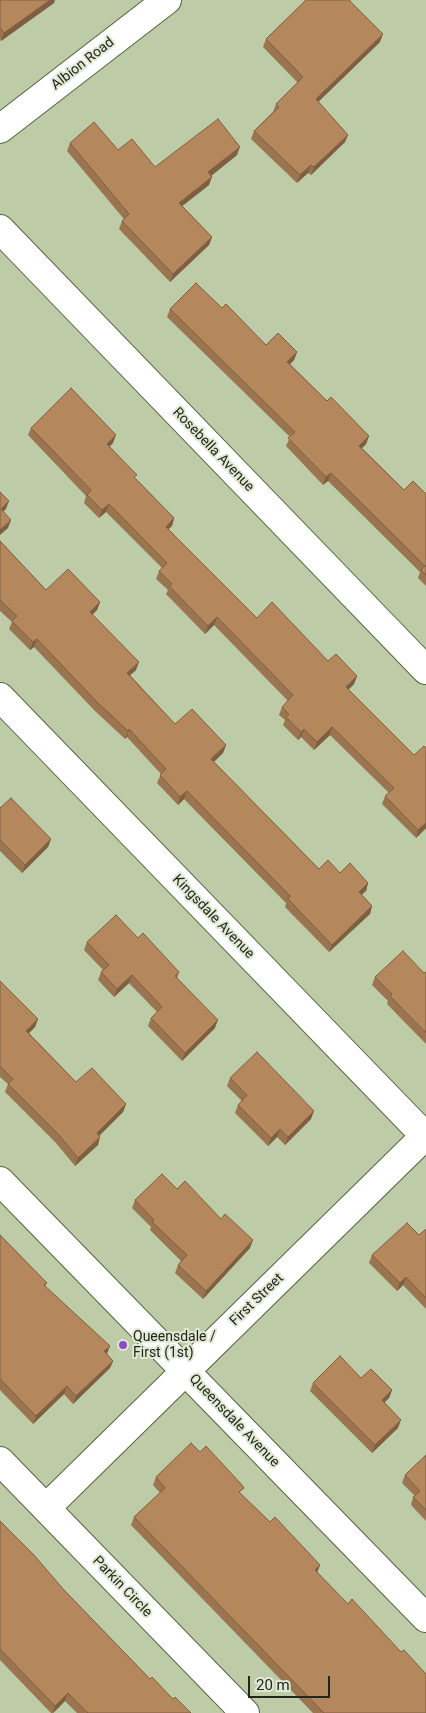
<!DOCTYPE html>
<html>
<head>
<meta charset="utf-8">
<style>
	body { margin:0 }
	#map { position:relative; width:426px; height:1713px; overflow:hidden; background:#bdcca6; font-family:Roboto,sans-serif }
	canvas { display:block }
	.scale { position:absolute; left:248px; top:1676px; width:82px; height:22px; box-sizing:border-box; border:2px solid #222719; border-top:0; padding-left:6px; font-size:15px; line-height:18px; white-space:nowrap; color:#222719; -webkit-text-stroke:4px #e1e9d6; paint-order:stroke }
</style>
</head>
<body>
<div id="map">
<canvas width="426" height="1713"></canvas>
<div class="scale">20 m</div>
</div>
<script>
const c = document.querySelector('canvas').getContext('2d');
c.lineJoin = 'round';
const shape = rows => new Path2D(rows.map(r => 'M' + r).join(''));
function trace(path, color, width, dash) { c.strokeStyle = color; c.lineWidth = width; c.lineCap = dash ? 'butt' : 'round'; c.setLineDash(dash || []); c.stroke(path); }
function fill(path, color) { c.fillStyle = color; c.fill(path, 'evenodd'); }
function label(font, color, halo, rows, align = 'center') {
  c.font = font + ' Roboto,sans-serif'; c.lineWidth = 4; c.setLineDash([]); c.textBaseline = 'middle'; c.strokeStyle = halo; c.fillStyle = color; for (const [text, x, y, turn = 0] of rows) {
    c.save(); c.translate(x, y); c.rotate((+turn || 0) * Math.PI / 180); c.textAlign = isNaN(turn) ? turn : align; if (halo) c.strokeText(text, 0, 0); c.fillText(text, 0, 0); c.restore();
  }
}
const minor = shape([
	[0,129,167,0],
	[0,229,426,670],
	[0,697,426,1137],
	[0,1181,426,1618],
	[0,1461,245,1713],
	[46,1508,426,1135]
]);
const wall = shape([
	[0,0,54,3,1,41,0,39],
	[306,0,351,0,350,1,380,42,318,102,348,135,345,142,311,175,308,173,297,183,251,139,254,131,273,112,276,104,298,83,263,47,266,39],
	[70,143,118,150,155,167,237,155,211,176,209,185,182,206,212,237,209,245,170,282,119,229,122,221,124,219,67,151],
	[222,308,266,345,297,352,294,360,290,364,327,401,369,436,366,444,362,448,404,490,426,494,426,586,418,578,420,572,328,481,323,485,286,446,290,437,167,317,170,309],
	[31,428,113,443,109,447,135,478,174,518,172,526,168,529,257,618,328,661,357,676,354,684,348,690,414,755,426,748,426,828,416,838,382,804,385,796,389,793,330,735,314,750,301,737,298,740,283,725,285,720,279,715,282,707,288,701,214,625,205,634,166,594,168,590,156,579,159,571,162,568,106,512,99,518,84,503,86,496,28,435],
	[0,541,46,590,100,602,97,610,92,615,136,670,130,675,175,724,226,745,223,753,214,762,319,869,340,873,368,883,366,891,361,894,372,906,370,914,329,952,285,907,286,903,184,799,178,805,157,783,161,774,127,737,125,739,94,710,34,647,30,650,9,629,12,622,0,611],
	[0,808,51,839,48,847,22,873,0,851],
	[138,938,179,972,177,979,215,1028,182,1061,148,1026,151,1018,157,1012,129,983,114,997,98,980,101,972,103,970,84,950,87,942],
	[426,972,426,1044,387,1004,388,1001,372,985,375,977,424,973],
	[0,981,38,1019,35,1027,29,1033,76,1082,126,1104,123,1112,99,1136,98,1145,75,1166,56,1143,5,1092,8,1084,0,1077],
	[230,1078,311,1119,285,1145,277,1137,268,1146,235,1113,238,1105,242,1101,227,1086],
	[177,1189,221,1219,250,1248,203,1299,175,1273,178,1265,181,1261,150,1230,151,1227,132,1208,135,1200],
	[426,1229,426,1309,403,1285,397,1291,369,1263,372,1255,419,1235],
	[0,1235,47,1283,45,1286,113,1361,110,1368,73,1404,64,1394,33,1424,0,1390],
	[361,1378,392,1390,389,1398,384,1402,398,1428,372,1453,310,1391,313,1383],
	[426,1455,426,1521,411,1505,413,1497,415,1496,402,1483,405,1475],
	[156,1477,241,1494,270,1522,320,1565,317,1572,426,1713,313,1713,131,1525,134,1517,160,1493,153,1485],
	[0,1521,64,1590,150,1679,173,1699,191,1713,77,1713,65,1701,53,1713,51,1713,0,1660]
]);
const shadedWall = shape([
	[50,0,55,0,54,3,1,41,4,33],
	[383,34,380,42,313,107,316,99],
	[348,135,345,142,311,175,314,167],
	[240,147,237,155,206,180,208,172],
	[311,165,308,173,297,183,300,175],
	[212,177,209,185,176,211,179,203],
	[212,237,209,245,170,282,173,274],
	[297,352,294,360,284,370,287,362],
	[116,435,113,443,104,452,107,444],
	[369,436,366,444,356,454,359,446],
	[331,473,328,481,323,485,326,477],
	[9,501,6,509,0,515,1,509],
	[109,504,106,512,99,518,102,510],
	[174,518,172,526,163,534,166,527],
	[11,520,8,528,0,535,0,530],
	[100,602,97,610,87,620,90,612],
	[217,617,214,625,205,634,208,626],
	[37,639,34,647,30,650,33,642],
	[139,662,136,670,124,681,127,673],
	[357,676,354,684,343,695,346,687],
	[332,727,330,735,314,750,317,742],
	[129,729,127,737,125,739,128,731],
	[304,729,301,737,298,740,301,732],
	[226,745,223,753,208,767,211,759],
	[187,791,184,799,178,805,180,797],
	[426,823,426,828,416,838,418,830],
	[51,839,48,847,22,873,25,865],
	[368,883,366,891,356,900,359,892],
	[372,906,370,914,329,952,332,945],
	[132,975,129,983,114,997,117,989],
	[38,1019,35,1027,23,1039,26,1031],
	[218,1020,215,1028,182,1061,185,1053],
	[126,1104,123,1112,94,1141,97,1133],
	[314,1111,311,1119,285,1145,288,1137],
	[280,1129,277,1137,268,1146,271,1138],
	[100,1137,98,1145,75,1166,78,1158],
	[253,1240,250,1248,203,1299,206,1291],
	[406,1277,403,1285,397,1291,400,1283],
	[110,1346,107,1354,104,1351],
	[113,1361,110,1368,73,1404,76,1396],
	[67,1386,64,1394,33,1424,36,1416],
	[392,1390,389,1398,379,1408,382,1400],
	[401,1420,398,1428,372,1453,375,1445],
	[320,1565,317,1573,315,1570],
	[68,1693,65,1701,53,1713,55,1706]
]);
const building = shape([
	[0,0,50,0,4,33,0,28,0,0],
	[306,0,349,0,383,34,316,99,348,135,314,167,311,165,300,175,254,131,279,107,276,104,303,77,266,39,306,0],
	[218,119,240,147,208,172,212,177,179,203,212,237,173,274,122,221,129,214,70,143,94,122,118,150,132,139,155,167,218,119],
	[196,283,222,308,226,304,266,345,278,333,297,352,287,362,327,401,331,397,369,436,359,446,404,490,413,481,426,494,426,575,421,570,425,566,331,473,326,477,288,438,295,432,170,309,196,283],
	[71,388,116,435,107,444,137,475,134,477,174,518,166,527,257,618,272,602,328,661,336,654,357,676,346,687,414,755,424,746,426,748,426,823,418,830,385,796,394,788,332,727,317,742,304,729,301,732,286,717,289,714,282,707,293,695,217,617,208,626,169,586,172,584,159,571,167,563,109,504,102,510,87,495,91,490,31,428,71,388],
	[0,492,9,501,1,509,11,520,0,530,0,492],
	[0,541,46,590,68,569,100,602,90,612,139,662,127,673,175,724,192,709,226,745,211,759,319,869,328,860,340,873,350,863,368,883,359,892,372,906,332,945,288,899,290,896,187,791,180,797,160,775,166,769,129,729,128,731,97,702,37,639,33,642,12,621,17,616,0,600,0,541],
	[11,798,51,839,25,865,0,840,0,808,11,798],
	[116,915,138,938,143,933,179,972,175,976,218,1020,185,1053,151,1018,162,1007,132,975,117,989,101,972,109,965,87,942,116,915],
	[403,951,424,973,426,972,426,1033,390,996,392,994,375,977,403,951],
	[0,981,38,1019,26,1031,76,1082,92,1068,126,1104,97,1133,100,1137,78,1158,59,1135,8,1084,13,1079,0,1066,0,981],
	[257,1052,314,1111,288,1137,280,1129,271,1138,238,1105,247,1095,230,1078,257,1052],
	[162,1174,177,1189,185,1181,221,1219,225,1214,253,1240,206,1291,178,1265,187,1255,152,1222,154,1220,135,1200,162,1174],
	[407,1223,419,1235,426,1229,426,1298,406,1277,400,1283,372,1255,407,1223],
	[0,1235,47,1283,44,1285,110,1346,104,1351,113,1361,76,1396,67,1386,36,1416,0,1379,0,1235],
	[340,1356,361,1378,371,1369,392,1390,382,1400,401,1420,375,1445,313,1383,340,1356],
	[191,1443,200,1452,206,1446,242,1485,244,1488,239,1492,270,1522,275,1517,320,1565,315,1570,348,1604,352,1599,401,1652,404,1650,426,1674,426,1713,324,1713,134,1517,165,1488,156,1477,191,1443],
	[426,1455,426,1510,413,1497,420,1491,405,1475,426,1455],
	[0,1521,34,1555,64,1590,150,1679,152,1677,173,1699,175,1697,191,1713,88,1713,68,1693,55,1706,0,1649,0,1521]
]);
const markers = [
	[123,1345,5,"#8a4cc2"]
];
const streetNames = [
	["Albion Road",83,64,-38],
	["Rosebella Avenue",213,450,46],
	["Kingsdale Avenue",213,917,46],
	["First Street",257,1300,-44],
	["Queensdale Avenue",234,1421,46],
	["Parkin Circle",122,1587,46]
];
const poiNames = [
	["Queensdale /",133,1337],
	["First (1st)",133,1353]
];
trace(minor, '#576442', 30);
trace(minor, '#fff', 28);
fill(wall, '#9b754f');
fill(shadedWall, '#7e5f40');
fill(building, '#b4885c');
trace(building, '#7e5f40', 1);
for (const [x, y, r, color] of markers) { const dot = new Path2D(); dot.arc(x, y, r, 0, 2 * Math.PI); c.fillStyle = color; c.fill(dot); trace(dot, '#e1e9d6', 2); }
label('14px', '#222719', '#e1e9d6', streetNames);
label('14px', '#222719', '#e1e9d6', poiNames, 'left');
</script>
</body>
</html>
